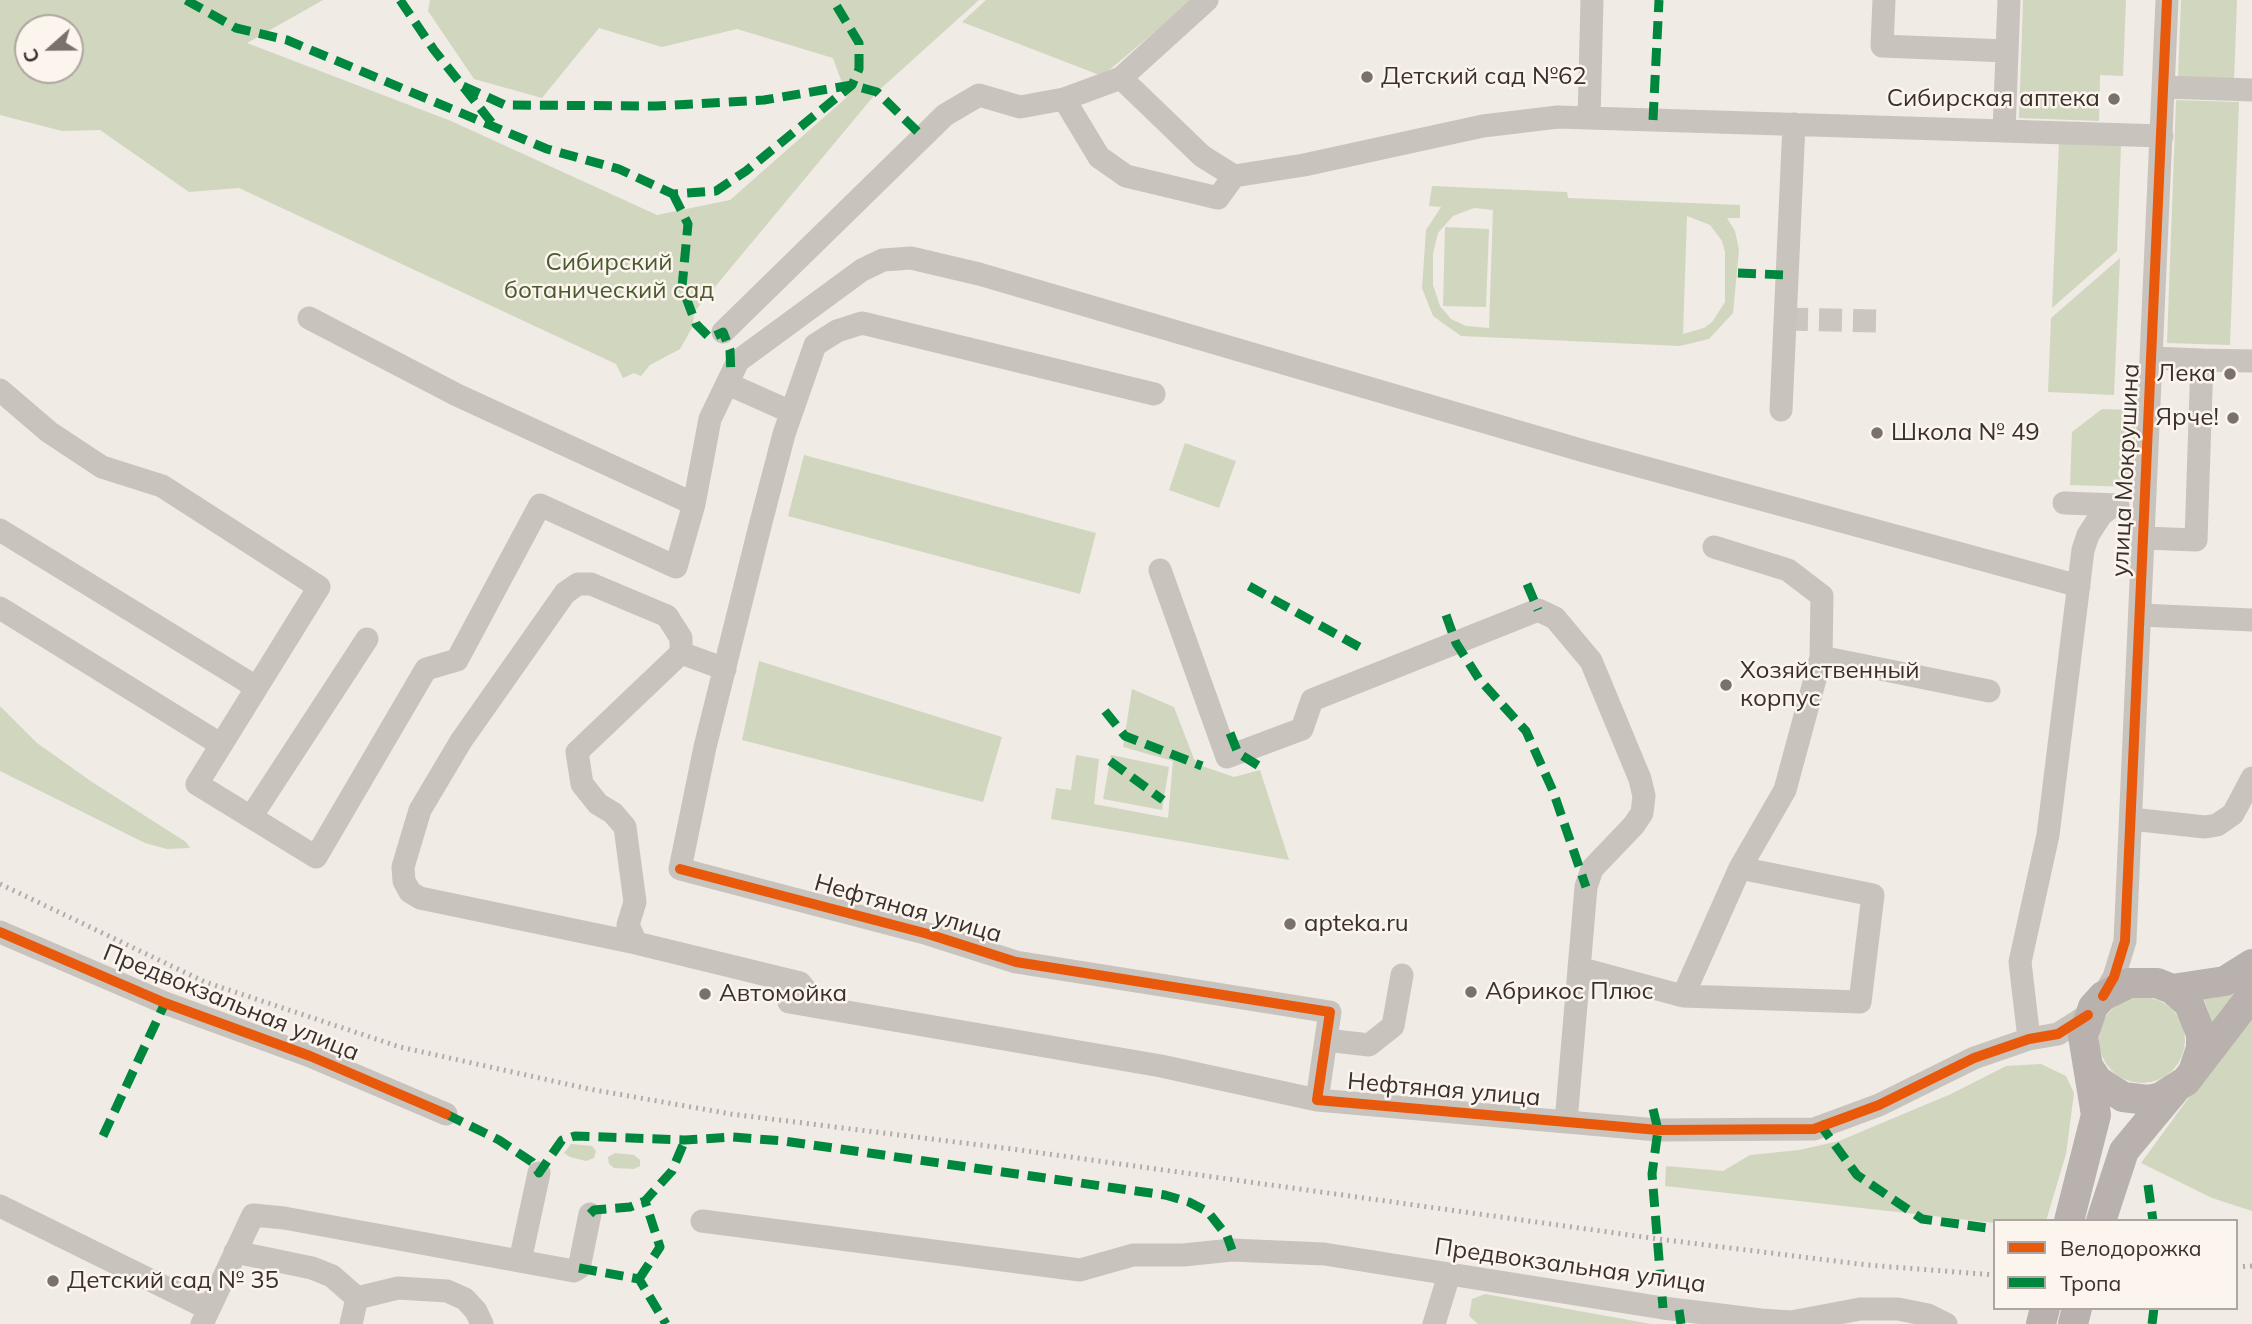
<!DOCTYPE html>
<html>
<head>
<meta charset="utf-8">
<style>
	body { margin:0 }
	#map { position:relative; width:2252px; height:1324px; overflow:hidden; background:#f0ebe5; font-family:Mulish,sans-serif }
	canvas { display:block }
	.legend { position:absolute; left:1993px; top:1219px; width:245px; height:91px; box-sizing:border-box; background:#fbf5ee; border:2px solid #aea6a0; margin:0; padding:9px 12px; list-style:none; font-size:21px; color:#3b302b }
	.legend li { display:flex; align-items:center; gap:14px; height:35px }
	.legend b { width:35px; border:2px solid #aea6a0 }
	.north { position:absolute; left:14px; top:14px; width:70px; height:70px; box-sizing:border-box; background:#fbf5ee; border:2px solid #aea6a0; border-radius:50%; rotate:249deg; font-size:19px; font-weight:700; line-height:28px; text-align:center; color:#3b302b }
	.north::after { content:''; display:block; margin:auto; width:24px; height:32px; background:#7a716c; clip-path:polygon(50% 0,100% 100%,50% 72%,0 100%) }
</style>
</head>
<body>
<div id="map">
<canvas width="2252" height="1324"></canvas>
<ul class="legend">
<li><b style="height:9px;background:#e8590c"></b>Велодорожка</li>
<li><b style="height:9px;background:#00873e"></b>Тропа</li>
</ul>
<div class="north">С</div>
</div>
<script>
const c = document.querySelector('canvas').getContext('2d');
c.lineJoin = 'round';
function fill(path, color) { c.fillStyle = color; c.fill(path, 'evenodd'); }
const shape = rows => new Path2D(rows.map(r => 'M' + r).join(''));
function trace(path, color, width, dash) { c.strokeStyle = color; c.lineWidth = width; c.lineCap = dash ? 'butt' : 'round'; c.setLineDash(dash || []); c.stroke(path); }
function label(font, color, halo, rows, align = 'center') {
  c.font = font + ' Mulish,sans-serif'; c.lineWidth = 5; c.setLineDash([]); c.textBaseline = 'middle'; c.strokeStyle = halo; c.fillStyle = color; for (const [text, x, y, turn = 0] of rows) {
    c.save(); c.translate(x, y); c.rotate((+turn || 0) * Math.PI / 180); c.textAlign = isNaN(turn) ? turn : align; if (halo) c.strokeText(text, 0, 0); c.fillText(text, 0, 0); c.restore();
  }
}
const green = shape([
	[0,0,323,0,247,43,451,121,657,215,730,200,847,97,833,58,737,29,662,47,599,28,542,98,474,79,428,11,430,0,979,0,877,92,694,312,693,326,680,349,650,365,641,376,634,373,623,378,616,364,239,188,189,192,100,130,62,131,0,115],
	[28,28,70,28,70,70,28,70],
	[986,0,1193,0,1102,76,962,22],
	[2023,0,2126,0,2123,76,2100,75,2099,121,2019,118],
	[2181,0,2237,0,2234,80,2178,78],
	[2176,100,2239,102,2230,345,2167,343],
	[2059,142,2121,145,2117,251,2052,308],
	[1432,186,1567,192,1568,198,1740,205,1740,218,1727,218,1735,231,1739,250,1733,313,1709,339,1680,346,1461,336,1433,316,1422,288,1426,230,1441,207,1429,206],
	[1474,208,1493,210,1489,328,1466,326,1451,319,1440,306,1433,285,1433,253,1438,233,1453,216],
	[1687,216,1710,225,1722,241,1725,252,1725,302,1712,322,1704,328,1683,334],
	[1445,227,1489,229,1486,307,1443,306],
	[2120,258,2114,395,2048,392,2051,318],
	[2102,409,2136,410,2133,487,2070,485,2072,432],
	[1185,443,1236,461,1219,508,1169,490],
	[804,455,1096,533,1080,594,788,516],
	[759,661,1002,737,983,802,742,740],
	[1132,689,1174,707,1194,759,1202,766,1234,777,1260,770,1289,860,1051,819,1056,788,1071,790,1076,755,1099,759,1094,804,1168,818,1173,761,1123,747],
	[0,706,37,743,92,782,186,842,190,848,167,849,145,843,0,771],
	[1111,755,1169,767,1162,810,1103,799],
	[2252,975,2215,1029,2203,997],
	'2099 1040a43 43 0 1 1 86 0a43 43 0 1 1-86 0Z',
	[2252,1011,2252,1211,2212,1198,2141,1163],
	[2041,1064,2066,1076,2074,1093,2066,1154,2046,1221,1995,1223,1665,1186,1666,1166,1723,1171,1750,1155,1799,1150,1839,1141,1951,1094,2006,1066],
	[571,1144,592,1146,596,1151,594,1158,586,1161,570,1157,564,1153],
	[615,1153,634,1155,640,1160,640,1166,634,1169,614,1168,609,1164,608,1157],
	[1485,1294,1651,1324,1478,1324,1469,1316,1472,1299]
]);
const minorTunnel = shape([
	[1785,319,1877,321]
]);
const minor = shape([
	[1884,0,1882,46,2007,51],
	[1121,78,1202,156,1234,176,1304,165,1483,126,1558,117,2162,136],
	[2164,87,2252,90],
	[1064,99,1121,78,1207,0],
	[1589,118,1592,0],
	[2004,131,2009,0],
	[309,318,457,395,694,504],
	[723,332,945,115,979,95,1020,107,1064,99,1099,157,1126,176,1218,198,1234,176],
	[2202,360,2252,361],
	[728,384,791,412],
	[0,390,49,432,102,467,162,486,319,587,197,784,316,857,426,669,457,660,540,505,676,567,694,504,710,419,738,361,862,270,883,260,911,258,979,274,1584,451,2079,586],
	[1154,394,862,323,837,331,815,345,784,434,760,526,705,747,680,869,928,934,1016,962,1330,1012,1317,1100,1658,1130,1814,1129,1879,1105,1974,1058,2029,1039,2058,1034,2088,1015],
	[1781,410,1794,124],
	[2064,503,2118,505],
	[0,530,256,687],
	[2144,538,2196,540,2202,360,2153,358],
	[1160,570,1227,757,1302,729,1312,700,1538,610,1555,618,1591,661,1640,779,1644,796,1642,813,1634,825,1592,869,1586,887,1566,1122],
	[0,608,220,744],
	[2141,615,2252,620],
	[681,653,681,638,667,616,591,584,578,584,565,593,461,741,420,810,403,867,404,881,410,892,420,898,636,943,800,983,819,1007],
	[1821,657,1989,691],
	[251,817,367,639],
	[2131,819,2205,827,2217,825,2233,814,2252,778],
	[0,932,165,1003,310,1056,446,1114],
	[636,943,628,925,635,902,625,827,613,813,598,804,582,784,577,752,681,653,725,669],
	[1579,968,1683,996,1740,868,1785,790,1821,657,1822,596,1788,570,1714,547],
	[1683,996,1860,1002,1873,895,1740,868],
	[2103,996,2114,977,2125,941,2167,0],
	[789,1002,1161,1066,1317,1100],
	[2029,1039,2020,962,2048,835,2083,550,2088,535,2101,515,2114,505],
	[1326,1040,1369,1045,1393,1026,1402,975],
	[0,1206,209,1309,202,1324],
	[702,1221,1080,1270,1133,1255,1183,1255,1232,1250,1324,1254,1663,1308,1761,1320,1791,1322,1860,1309,1898,1309,1928,1315,1946,1324],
	[235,1252,312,1268,332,1276,357,1298,398,1288,447,1291,465,1299,476,1311,482,1324],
	[520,1261,539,1173],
	[209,1309,253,1215,284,1218,574,1271,579,1268,590,1214],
	[351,1324,357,1298],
	[1434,1324,1449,1275]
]);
const major = shape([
	[2172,989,2225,981,2252,964],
	[2090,1069,2098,1081,2123,1097,2148,1100,2161,1097,2186,1081,2252,995],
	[2069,1221,2096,1115,2083,1036,2093,1007,2103,996,2129,983,2157,983,2172,989,2189,1004,2201,1034,2201,1048,2193,1072],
	[2101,1221,2124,1151,2173,1092],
	[2041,1324,2045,1308],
	[2073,1324,2077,1308]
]);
const rail = shape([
	[0,884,205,982,400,1047,589,1089,731,1114,1020,1150,1658,1239,1867,1265,1995,1275],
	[2236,1267,2252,1266]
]);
const quiet = shape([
	[186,0,236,28,287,40,547,149,619,169,673,194,716,191,746,171,852,85,859,69,859,43,833,0],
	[400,0,434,50,492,123],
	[463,86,505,105,656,106,764,100,852,85,877,92,923,137],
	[1653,120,1659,0],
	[673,194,688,224,682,287,696,324,710,338,723,332,730,350,731,376],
	[1738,273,1786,275],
	[1527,584,1538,610],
	[1249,586,1361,648],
	[1446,615,1456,643,1479,679,1526,731,1553,791,1586,887],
	[1105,711,1125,736,1202,766],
	[1230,733,1238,753,1264,769],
	[1110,761,1163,800],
	[1653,1109,1658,1130,1652,1174,1663,1308],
	[446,1114,499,1140,532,1162,539,1173,562,1140,575,1136,685,1140,732,1137,784,1141,1165,1195,1189,1202,1208,1212,1227,1236,1232,1250],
	[1819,1123,1857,1175,1922,1219,1995,1229],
	[103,1136,165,1003],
	[2148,1185,2153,1221],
	[590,1214,594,1210,630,1207,645,1201,672,1171,685,1140],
	[579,1268,639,1279,666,1324],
	[639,1279,660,1247,645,1201],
	[1679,1310,1681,1324],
	[2152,1324,2154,1308]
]);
const cycleway = shape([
	[680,869,928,934,1016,962,1330,1012,1317,1100,1658,1130,1814,1129,1879,1105,1974,1058,2029,1039,2058,1034,2088,1015],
	[0,932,165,1003,310,1056,446,1114],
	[2103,996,2114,977,2125,941,2167,0]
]);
const markers = [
	[1367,77,7,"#7a716c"],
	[2114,99,7,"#7a716c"],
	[2230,374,7,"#7a716c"],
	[2233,418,7,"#7a716c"],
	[1877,433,7,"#7a716c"],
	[1726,685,7,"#7a716c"],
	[1290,924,7,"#7a716c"],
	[1471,992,7,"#7a716c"],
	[705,994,7,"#7a716c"],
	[53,1281,7,"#7a716c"]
];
const poiNames = [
	["Детский сад №62",1381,77],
	["Сибирская аптека",2100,99,"right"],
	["Лека",2216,374,"right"],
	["Ярче!",2219,418,"right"],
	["Школа № 49",1891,433],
	["Хозяйственный",1740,671],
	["корпус",1740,699],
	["apteka.ru",1304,924],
	["Абрикос Плюс",1485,992],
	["Автомойка",719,994],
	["Детский сад № 35",67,1281]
];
const parkNames = [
	["Сибирский",609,263],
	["ботанический сад",609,291]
];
const streetNames = [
	["улица Мокрушина",2126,470,-87],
	["Нефтяная улица",908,909,16],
	["Предвокзальная улица",231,1003,22],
	["Нефтяная улица",1444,1090,5],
	["Предвокзальная улица",1570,1266,8]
];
fill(green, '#d1d6bf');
trace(minorTunnel, '#ccc6c0', 23, [23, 11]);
trace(minor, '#c9c3be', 23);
trace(major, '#b8b1ad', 30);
trace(rail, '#b1aca8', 5, [2, 5]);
trace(quiet, '#00873e', 9, [18, 9]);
trace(cycleway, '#e8590c', 10);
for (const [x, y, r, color] of markers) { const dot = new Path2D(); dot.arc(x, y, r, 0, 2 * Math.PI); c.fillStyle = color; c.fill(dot); trace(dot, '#fbf5ee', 2.5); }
label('24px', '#3b302b', '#fbf5ee', poiNames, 'left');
label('24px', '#4a5a2e', '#fbf5ee', parkNames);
label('24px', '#3b302b', '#fbf5ee', streetNames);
</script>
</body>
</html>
